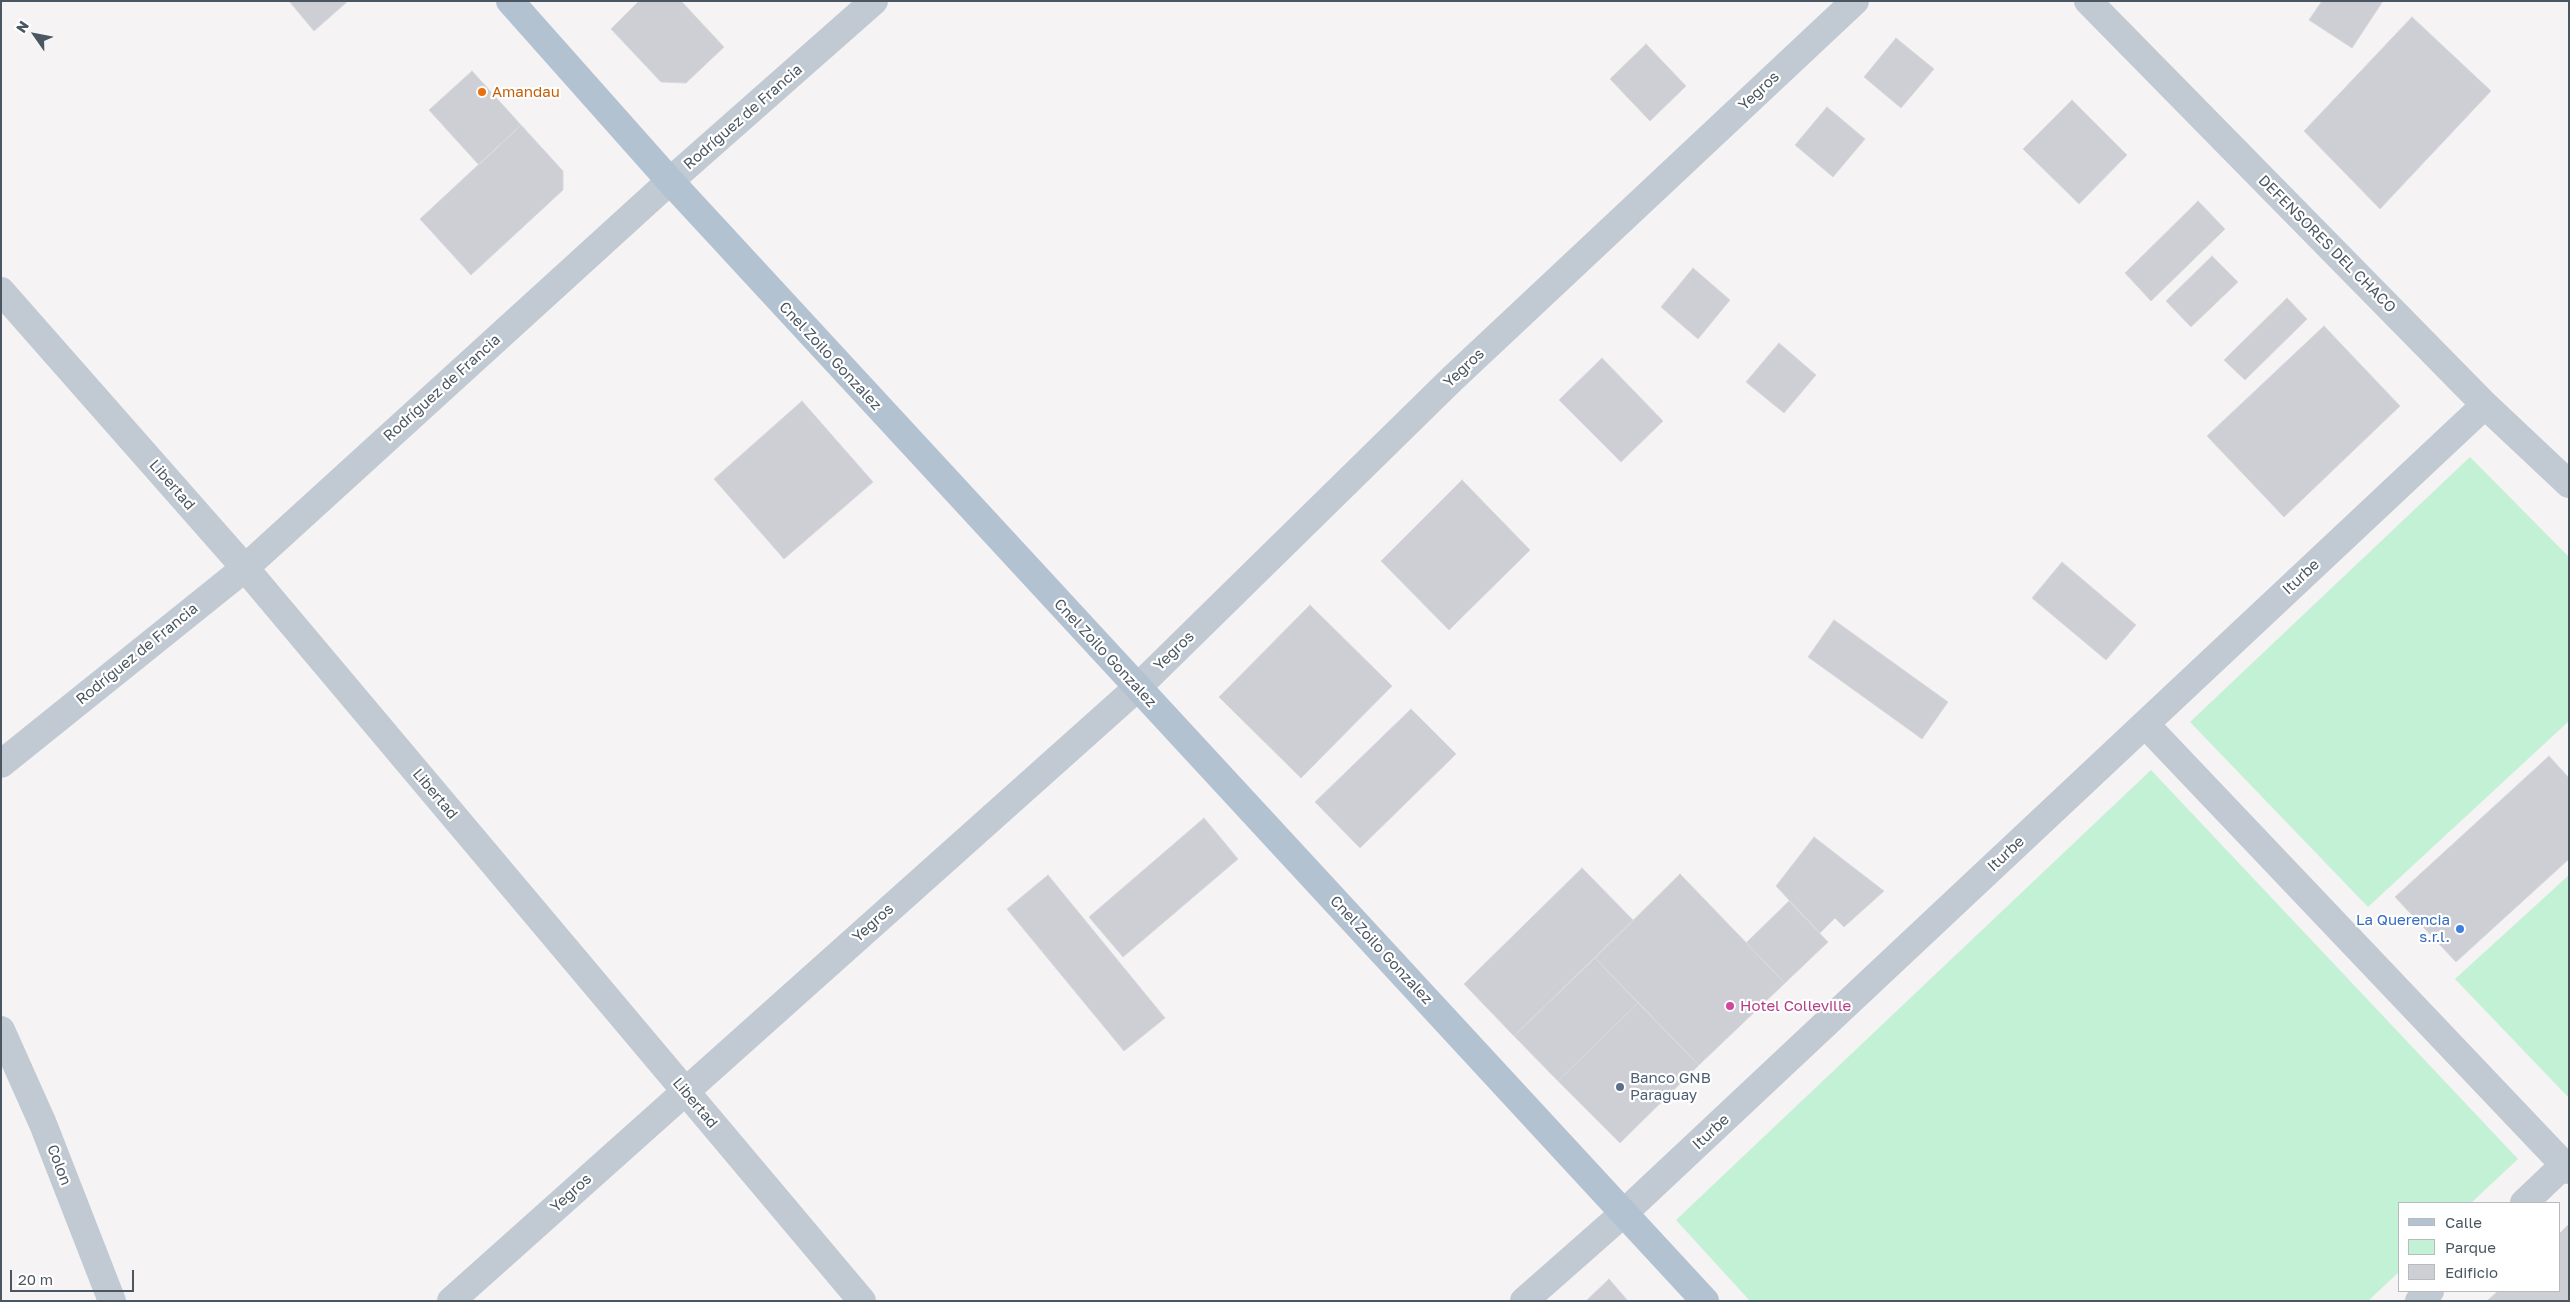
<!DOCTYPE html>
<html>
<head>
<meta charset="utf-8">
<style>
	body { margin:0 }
	#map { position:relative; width:2570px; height:1302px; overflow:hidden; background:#f5f3f3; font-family:"Golos Text",sans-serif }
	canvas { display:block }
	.frame { position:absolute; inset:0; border:2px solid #4a5661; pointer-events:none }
	.legend { position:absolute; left:2398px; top:1202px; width:162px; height:90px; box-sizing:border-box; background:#fff; border:1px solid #b7bbc0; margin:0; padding:6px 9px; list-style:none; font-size:15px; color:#4a5661 }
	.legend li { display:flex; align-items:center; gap:10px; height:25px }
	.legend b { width:25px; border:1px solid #b7bbc0 }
	.north { position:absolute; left:10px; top:10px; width:50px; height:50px; -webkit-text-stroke:4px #fff; paint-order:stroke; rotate:303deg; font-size:14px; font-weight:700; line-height:20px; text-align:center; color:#4a5661 }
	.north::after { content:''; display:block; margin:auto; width:18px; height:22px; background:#4a5661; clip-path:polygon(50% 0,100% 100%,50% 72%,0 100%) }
	.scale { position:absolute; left:10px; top:1270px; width:124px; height:22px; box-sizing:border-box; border:2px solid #4a5661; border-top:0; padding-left:6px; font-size:15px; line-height:18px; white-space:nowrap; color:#4a5661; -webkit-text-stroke:4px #fff; paint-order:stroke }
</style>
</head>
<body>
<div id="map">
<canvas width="2570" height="1302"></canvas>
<div class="frame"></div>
<ul class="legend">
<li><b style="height:6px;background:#b3c2d1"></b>Calle</li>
<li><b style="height:14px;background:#c3f1d5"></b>Parque</li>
<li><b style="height:14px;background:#cdcfd5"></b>Edificio</li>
</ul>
<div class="north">N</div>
<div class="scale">20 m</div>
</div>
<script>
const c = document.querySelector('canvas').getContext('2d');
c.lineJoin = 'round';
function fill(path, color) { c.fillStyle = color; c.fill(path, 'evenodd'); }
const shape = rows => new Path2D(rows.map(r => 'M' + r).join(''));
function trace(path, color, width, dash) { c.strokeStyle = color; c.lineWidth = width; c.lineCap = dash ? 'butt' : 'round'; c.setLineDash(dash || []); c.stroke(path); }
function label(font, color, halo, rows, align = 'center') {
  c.font = font + ' "Golos Text",sans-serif'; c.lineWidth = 4.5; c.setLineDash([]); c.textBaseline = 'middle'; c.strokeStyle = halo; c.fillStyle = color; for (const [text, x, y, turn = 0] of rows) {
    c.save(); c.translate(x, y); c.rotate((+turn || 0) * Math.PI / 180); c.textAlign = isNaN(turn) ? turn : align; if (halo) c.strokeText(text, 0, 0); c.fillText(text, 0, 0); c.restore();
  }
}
const green = shape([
	[2470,457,2569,557,2569,721,2368,907,2190,722],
	[2151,770,2518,1159,2471,1203,2399,1203,2399,1272,2368,1301,1750,1301,1676,1220],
	[2569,875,2569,1098,2455,979]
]);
const building = shape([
	[289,1,348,1,314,31,289,1],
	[639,1,681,1,724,47,686,83,661,82,611,29,639,1],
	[2322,1,2383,1,2352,48,2309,20,2322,1],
	[2412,17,2491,91,2380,209,2304,131,2412,17],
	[1896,38,1934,69,1901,108,1864,77,1896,38],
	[1646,44,1686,86,1650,121,1610,79,1646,44],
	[472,71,521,125,479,165,429,110,472,71],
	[2072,100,2127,155,2079,204,2023,149,2072,100],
	[1827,107,1865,139,1833,177,1795,145,1827,107],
	[521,125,563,171,563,190,471,275,420,219,521,125],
	[2198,201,2225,229,2151,301,2125,273,2198,201],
	[2212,256,2238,282,2191,327,2166,301,2212,256],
	[1693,268,1730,300,1698,339,1661,307,1693,268],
	[2287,298,2307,319,2245,380,2224,360,2287,298],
	[2324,326,2400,406,2284,517,2207,436,2324,326],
	[1779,343,1816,375,1784,413,1746,382,1779,343],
	[1602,358,1663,421,1621,462,1559,400,1602,358],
	[802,401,873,482,784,559,714,479,802,401],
	[1462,480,1530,550,1449,630,1381,561,1462,480],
	[2062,562,2136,625,2106,660,2032,598,2062,562],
	[1310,605,1392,686,1301,778,1219,697,1310,605],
	[1834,620,1948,702,1922,739,1808,657,1834,620],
	[1411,709,1456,754,1360,848,1315,802,1411,709],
	[2549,756,2569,778,2569,859,2456,962,2395,897,2549,756],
	[1204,818,1238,859,1123,957,1089,917,1204,818],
	[1814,837,1884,891,1844,927,1835,918,1820,933,1776,886,1814,837],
	[1582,868,1633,920,1514,1036,1464,984,1582,868],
	[1680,874,1785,983,1699,1065,1595,958,1680,874],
	[1048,875,1165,1018,1124,1051,1007,909,1048,875],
	[1789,901,1828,942,1785,983,1746,943,1789,901],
	[1595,958,1638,1003,1558,1081,1514,1036,1595,958],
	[1638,1003,1699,1065,1620,1143,1558,1081,1638,1003],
	[2569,1224,2569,1301,2487,1301,2498,1291,2559,1291,2559,1234,2569,1224],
	[1609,1279,1628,1301,1586,1301,1609,1279]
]);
const minor = shape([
	[2088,1,2485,405,2569,484],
	[1,291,245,568,862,1301],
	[2145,724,2569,1170],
	[1,764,245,568,670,181,874,1],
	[1,1030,43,1124,112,1301],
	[2524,1203,2564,1165],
	[451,1301,1137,688,1452,379,1855,1],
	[1524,1301,1625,1212,2485,405],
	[2419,1301,2430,1291]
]);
const major = shape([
	[510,1,670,181,1705,1301]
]);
const markers = [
	[482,92,5,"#e8710a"],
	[2460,929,5,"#3f7fe0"],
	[1730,1006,5,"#d1479c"],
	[1620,1087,5,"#5c6f8a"]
];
const streetNames = [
	["Yegros",1759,91,-43],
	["Rodríguez de Francia",743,117,-41],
	["DEFENSORES DEL CHACO",2327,244,45],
	["Cnel Zoilo Gonzalez",830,356,47],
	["Yegros",1464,368,-43],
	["Rodríguez de Francia",442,388,-42],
	["Libertad",172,485,49],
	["Iturbe",2301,577,-43],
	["Yegros",1174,651,-44],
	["Cnel Zoilo Gonzalez",1105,653,47],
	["Rodríguez de Francia",137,654,-39],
	["Libertad",435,794,50],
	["Iturbe",2006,854,-43],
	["Yegros",873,923,-42],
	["Cnel Zoilo Gonzalez",1381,950,47],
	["Libertad",695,1103,50],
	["Iturbe",1711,1132,-43],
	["Colon",59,1165,69],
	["Yegros",571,1193,-42]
];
const foodNames = [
	["Amandau",492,92]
];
const shopNames = [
	["La Querencia",2450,920],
	["s.r.l.",2450,937]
];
const hotelNames = [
	["Hotel Colleville",1740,1006]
];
const serviceNames = [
	["Banco GNB",1630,1078],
	["Paraguay",1630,1095]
];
fill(green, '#c3f1d5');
fill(building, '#cdcfd5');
trace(building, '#d7d9de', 1);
trace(minor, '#c1cad2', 28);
trace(major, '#b3c2d1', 28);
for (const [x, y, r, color] of markers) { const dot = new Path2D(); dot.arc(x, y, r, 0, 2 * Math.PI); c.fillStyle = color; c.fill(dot); trace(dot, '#fff', 2); }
label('15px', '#4a5661', '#fff', streetNames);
label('15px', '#c56008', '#fff', foodNames, 'left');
label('15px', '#366cbe', '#fff', shopNames, 'right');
label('15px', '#b23c85', '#fff', hotelNames, 'left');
label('15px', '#4e5e75', '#fff', serviceNames, 'left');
</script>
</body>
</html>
